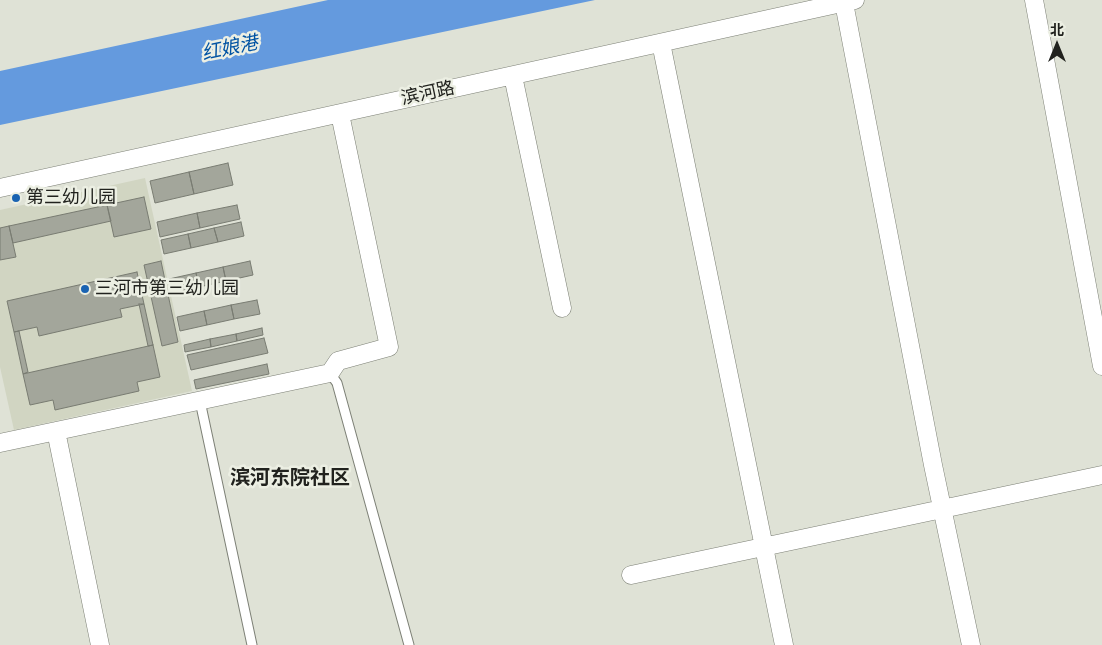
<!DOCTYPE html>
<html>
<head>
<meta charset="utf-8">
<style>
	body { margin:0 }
	#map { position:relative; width:1102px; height:645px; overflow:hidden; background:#dfe2d6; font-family:"DM Sans","Noto Sans SC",sans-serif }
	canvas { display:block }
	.north { position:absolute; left:1032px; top:20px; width:50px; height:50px; -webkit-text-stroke:4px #ecefe3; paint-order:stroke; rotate:0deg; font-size:14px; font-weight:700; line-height:20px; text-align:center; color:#21221e }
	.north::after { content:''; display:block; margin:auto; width:18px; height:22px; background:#21221e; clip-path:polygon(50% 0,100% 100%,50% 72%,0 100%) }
</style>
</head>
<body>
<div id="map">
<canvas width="1102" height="645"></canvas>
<div class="north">北</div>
</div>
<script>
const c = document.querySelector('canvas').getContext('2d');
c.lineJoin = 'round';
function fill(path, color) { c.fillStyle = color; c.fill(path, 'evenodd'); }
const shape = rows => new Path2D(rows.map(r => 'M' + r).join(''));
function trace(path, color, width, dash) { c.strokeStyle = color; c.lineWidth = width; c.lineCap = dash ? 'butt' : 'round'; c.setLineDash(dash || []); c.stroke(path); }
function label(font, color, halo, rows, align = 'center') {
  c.font = font + ' "DM Sans","Noto Sans SC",sans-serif'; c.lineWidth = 5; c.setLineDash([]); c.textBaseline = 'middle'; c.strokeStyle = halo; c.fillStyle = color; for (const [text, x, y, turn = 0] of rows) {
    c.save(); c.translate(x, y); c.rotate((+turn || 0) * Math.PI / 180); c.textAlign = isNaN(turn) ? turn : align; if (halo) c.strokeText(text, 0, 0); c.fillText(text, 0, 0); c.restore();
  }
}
const built = shape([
	[145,178,192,391,14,430,0,367,0,210]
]);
const water = shape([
	[328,0,595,0,0,125,0,71]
]);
const building = shape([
	[228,163,233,185,194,194,189,172,228,163],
	[189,172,194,194,155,203,150,181,189,172],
	[144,197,151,229,114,237,107,205,144,197],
	[107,205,111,221,13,243,9,226,107,205],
	[237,205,240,219,200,228,197,213,237,205],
	[197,213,200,228,160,237,157,222,197,213],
	[241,222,244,236,218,242,214,228,241,222],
	[9,226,16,257,0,260,0,228,9,226],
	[214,228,218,242,191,248,188,234,214,228],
	[188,234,191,248,164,254,161,240,188,234],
	[161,261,178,342,162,346,144,265,161,261],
	[250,261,253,275,226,281,223,267,250,261],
	[223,267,226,281,199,287,196,273,223,267],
	[137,272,144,304,120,309,122,317,39,336,37,327,14,332,7,301,137,272],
	[196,273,199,287,172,293,169,279,196,273],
	[257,300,260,314,234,319,231,305,257,300],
	[139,304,144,304,153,345,148,346,139,304],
	[231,305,234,319,207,325,204,311,231,305],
	[204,311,207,325,180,331,177,317,204,311],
	[262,328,263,335,237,341,236,334,262,328],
	[19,331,28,372,23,374,14,332,19,331],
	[236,334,237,341,211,347,210,339,236,334],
	[264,338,268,353,191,370,187,355,264,338],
	[210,339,211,347,185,352,184,345,210,339],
	[153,345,160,377,137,382,139,391,55,410,53,400,30,405,23,374,153,345],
	[267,364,269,374,196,389,194,380,267,364]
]);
const service = shape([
	[330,373,337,383,409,645],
	[200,401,252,645]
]);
const minor = shape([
	[1034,0,1102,366],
	[844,3,933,465,971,645],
	[661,43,784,645],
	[513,76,562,308],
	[0,188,855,0],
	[56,431,100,645],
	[0,443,330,373,338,361,389,347,340,114],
	[631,575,1102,475]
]);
const markers = [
	[16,198,5,"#1a63b2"],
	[85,289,5,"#1a63b2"]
];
const streetNames = [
	["滨河路",428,94,-12]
];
const poiNames = [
	["第三幼儿园",26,198],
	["三河市第三幼儿园",95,289]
];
const waterNames = [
	["红娘港",230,49,-12]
];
const quarterNames = [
	["滨河东院社区",290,479]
];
fill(built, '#d1d5c2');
fill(water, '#649ade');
fill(building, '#a3a69b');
trace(building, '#797c72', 1);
trace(service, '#7d8076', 11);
trace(minor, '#7d8076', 19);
trace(service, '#fff', 9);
trace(minor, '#fff', 18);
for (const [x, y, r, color] of markers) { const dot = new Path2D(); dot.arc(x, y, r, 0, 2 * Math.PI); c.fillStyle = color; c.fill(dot); trace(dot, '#ecefe3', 2); }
label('18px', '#21221e', '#ecefe3', streetNames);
label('18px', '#21221e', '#ecefe3', poiNames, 'left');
label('italic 19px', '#0053a3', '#ecefe3', waterNames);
label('bold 20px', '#21221e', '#ecefe3', quarterNames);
</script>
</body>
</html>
